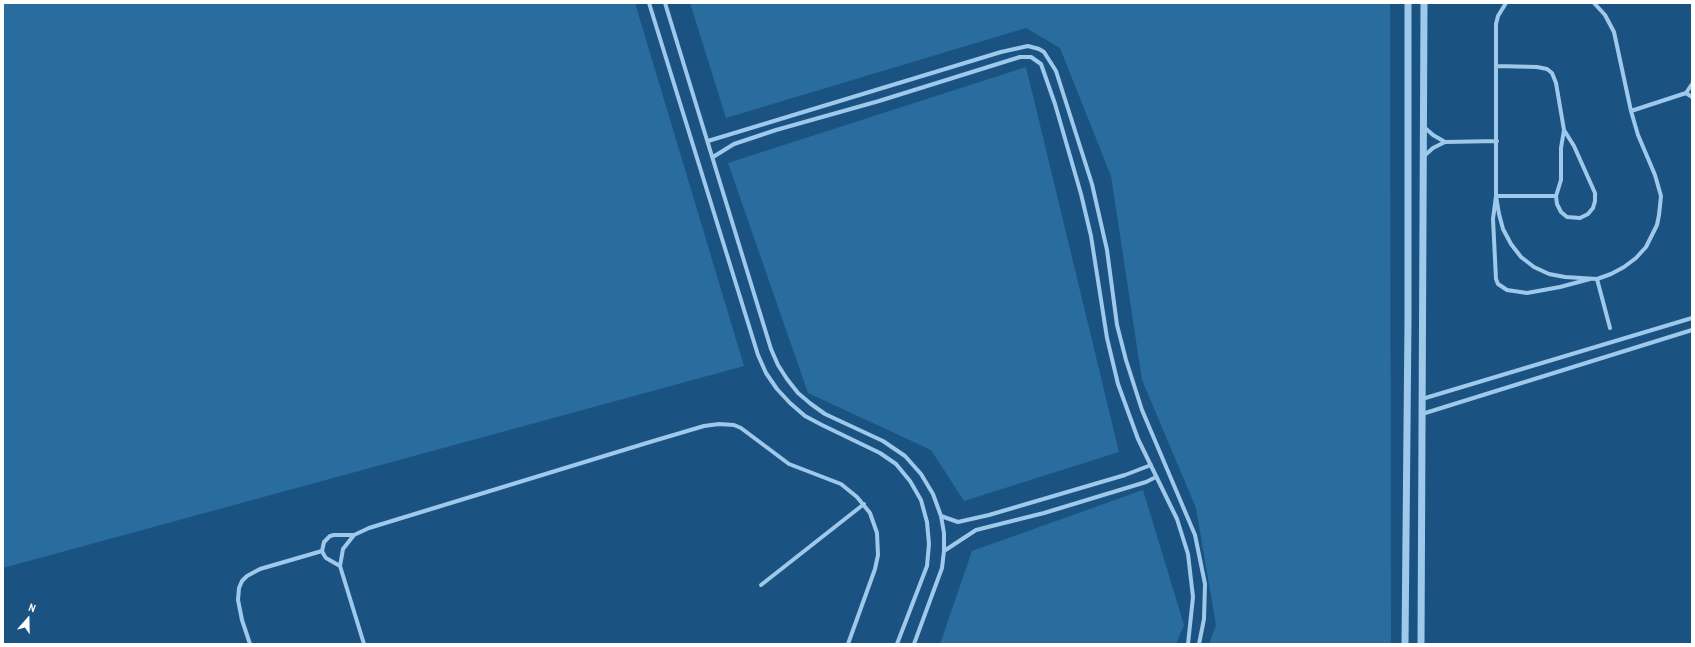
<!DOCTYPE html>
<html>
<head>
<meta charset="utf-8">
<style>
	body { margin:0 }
	#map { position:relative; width:1695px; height:647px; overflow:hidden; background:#1a5381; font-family:"Archivo Narrow",sans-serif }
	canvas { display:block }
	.frame { position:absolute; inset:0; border:4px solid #fff; pointer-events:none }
	.north { position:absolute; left:8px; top:599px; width:40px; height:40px; -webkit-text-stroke:3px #1a5381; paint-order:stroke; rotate:20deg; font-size:11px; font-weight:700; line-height:16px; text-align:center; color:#fff }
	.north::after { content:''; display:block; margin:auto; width:14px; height:18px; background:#fff; clip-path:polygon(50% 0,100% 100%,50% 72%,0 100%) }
</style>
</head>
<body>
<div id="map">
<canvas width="1695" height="647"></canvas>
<div class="frame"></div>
<div class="north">N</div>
</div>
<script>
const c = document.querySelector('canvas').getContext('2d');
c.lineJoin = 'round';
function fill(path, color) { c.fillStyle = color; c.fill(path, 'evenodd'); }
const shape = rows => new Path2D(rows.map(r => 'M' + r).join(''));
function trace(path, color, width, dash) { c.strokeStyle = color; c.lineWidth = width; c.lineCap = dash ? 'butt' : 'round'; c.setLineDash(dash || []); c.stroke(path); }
const green = shape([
	[3,3,635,3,744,366,3,568],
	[690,3,1390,3,1391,644,1209,644,1216,625,1196,508,1142,380,1111,176,1060,48,1026,28,726,118],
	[1026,67,1119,452,964,501,931,450,808,393,728,163],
	[1143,490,1184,625,1176,644,940,644,972,551]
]);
const minor = shape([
	[649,3,758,355,766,373,777,389,790,403,805,416,822,425,880,453,896,464,910,481,921,500,927,522,929,544,927,566,897,644],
	[665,3,771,349,778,365,787,379,798,393,811,404,825,414,883,441,905,456,921,474,933,494,941,516,944,533,944,551,942,568,914,644],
	[1506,3,1498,16,1496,24,1496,196,1499,214,1503,229,1511,244,1521,257,1534,267,1549,274,1565,277,1597,279,1611,274,1624,267,1636,258,1646,247,1657,225,1659,215,1661,196,1655,175,1638,135,1631,111,1614,32,1605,15,1594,3],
	[1497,66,1537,67,1547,69,1552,73,1556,83,1564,130],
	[1692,84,1686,93,1692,97],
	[1631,111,1686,93],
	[1424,127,1433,135,1445,142],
	[1564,130,1574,146,1595,193,1595,201,1593,208,1588,214,1580,218,1567,217,1561,212,1557,204,1556,196,1561,180,1561,148,1564,130],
	[708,141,1001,52,1028,46,1039,49,1044,52,1056,71,1092,184,1107,250,1117,325,1126,360,1142,410,1195,535,1205,584,1204,619,1199,644],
	[1424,156,1433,148,1445,142,1497,141],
	[713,157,734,144,776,130,879,101,1020,57,1031,57,1041,64,1055,104,1081,194,1091,236,1107,338,1118,384,1138,439,1177,519,1188,554,1193,597,1188,644],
	[1556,196,1496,196,1493,219,1496,279,1498,284,1507,290,1527,293,1560,287,1590,279],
	[1597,279,1610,328],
	[1422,399,1692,318],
	[1422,414,1692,330],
	[941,516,958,522,989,515,1125,475,1151,465],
	[944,551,976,530,1044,513,1146,482,1156,477],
	[340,566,326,558,324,555,322,551,324,542,330,536,334,535,354,535],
	[761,585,864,504],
	[250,644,242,620,238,600,239,588,242,581,247,576,260,569,322,551],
	[364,644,340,566,343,549,354,535,369,528,650,442,704,426,719,424,734,425,741,428,789,464,841,484,857,497,870,513,877,533,878,555,875,569,848,644]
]);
const tertiary = shape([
	[1405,644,1408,320,1408,3],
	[1421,644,1424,3]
]);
fill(green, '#296c9e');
trace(minor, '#9ec9eb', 4);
trace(tertiary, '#9ec9eb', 7);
</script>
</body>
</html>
